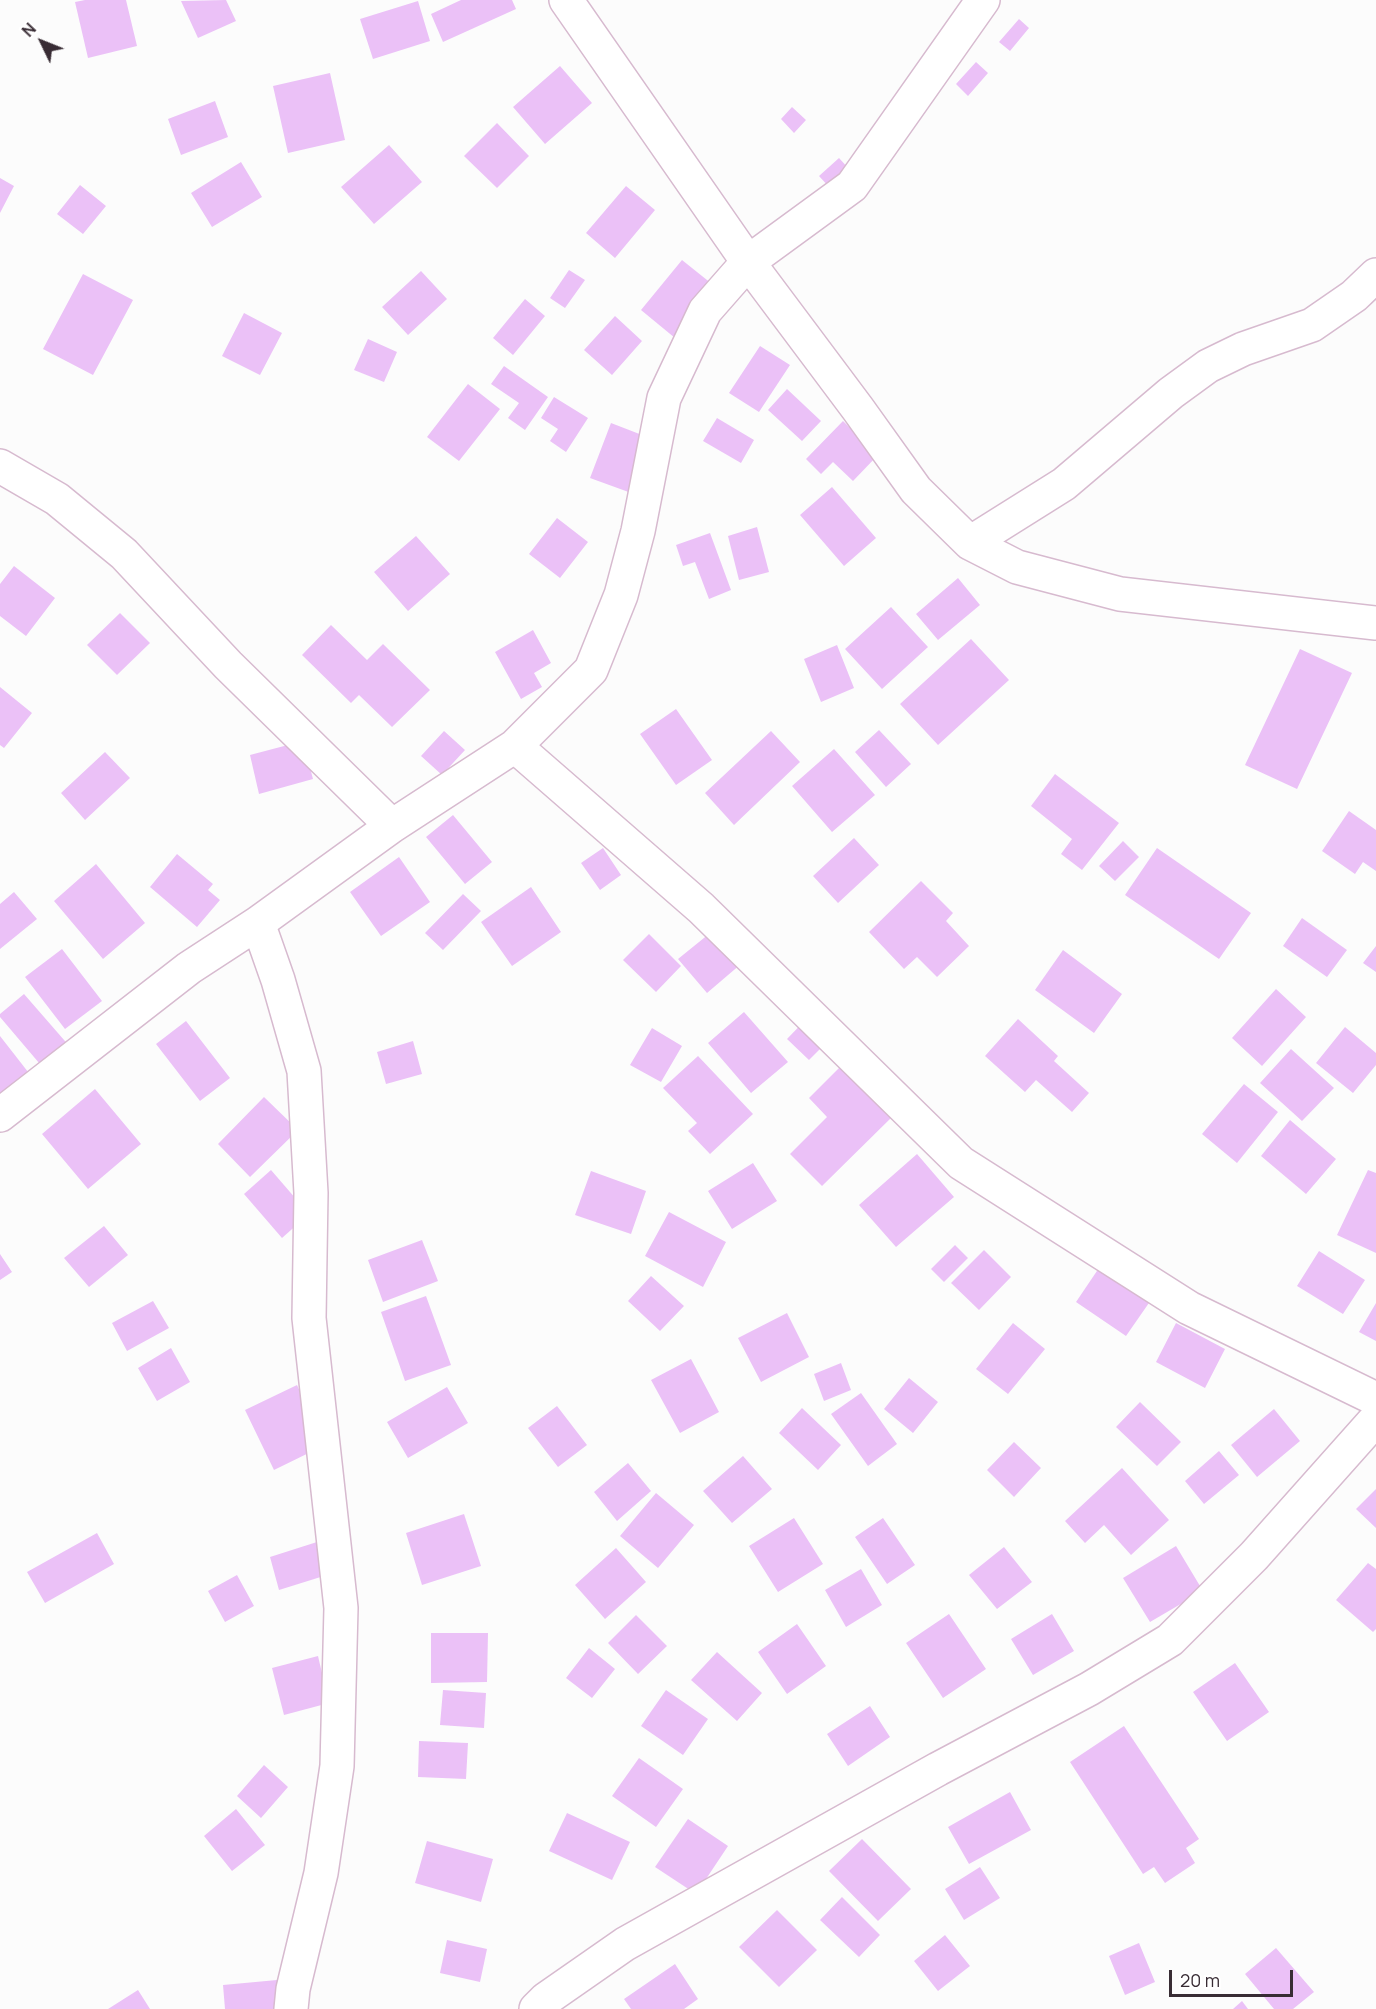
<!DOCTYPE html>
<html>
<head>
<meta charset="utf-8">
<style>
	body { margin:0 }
	#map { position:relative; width:1376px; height:2009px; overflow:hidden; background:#fcfcfc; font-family:Manrope,sans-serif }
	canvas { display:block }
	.north { position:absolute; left:12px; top:12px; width:60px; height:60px; -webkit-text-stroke:4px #fff; paint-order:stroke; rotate:313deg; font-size:16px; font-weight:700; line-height:24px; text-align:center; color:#382c34 }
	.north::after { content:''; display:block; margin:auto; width:21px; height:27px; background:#382c34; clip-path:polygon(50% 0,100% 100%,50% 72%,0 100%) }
	.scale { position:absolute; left:1169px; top:1970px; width:124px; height:27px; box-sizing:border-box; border:3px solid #382c34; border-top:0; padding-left:8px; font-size:18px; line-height:21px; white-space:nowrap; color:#382c34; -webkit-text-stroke:4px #fff; paint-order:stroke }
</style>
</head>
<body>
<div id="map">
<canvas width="1376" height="2009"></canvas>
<div class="north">N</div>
<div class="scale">20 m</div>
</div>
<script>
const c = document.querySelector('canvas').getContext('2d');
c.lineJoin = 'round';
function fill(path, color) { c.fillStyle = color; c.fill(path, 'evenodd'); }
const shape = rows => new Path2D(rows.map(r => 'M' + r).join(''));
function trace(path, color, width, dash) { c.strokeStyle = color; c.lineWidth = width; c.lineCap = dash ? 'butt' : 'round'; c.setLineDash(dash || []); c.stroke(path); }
const building = shape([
	[85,0,126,0,137,46,88,58,75,2],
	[226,0,236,21,198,38,181,1],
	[461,0,512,0,516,9,443,42,431,14],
	[418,1,430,41,373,59,360,19],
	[1019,19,1029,28,1010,51,999,42],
	[976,62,988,73,968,96,956,84],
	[560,66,592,103,545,144,513,107],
	[330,73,345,140,288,153,273,86],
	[215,101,228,137,181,155,168,119],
	[792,107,806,120,794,133,781,119],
	[497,123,529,156,497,188,464,156],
	[389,145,422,182,374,224,341,187],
	[839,158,850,170,830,188,819,176],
	[241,162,262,197,212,227,191,193],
	[0,178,14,186,0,213],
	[80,185,106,206,83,234,57,214],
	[626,186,655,210,615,258,586,233],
	[682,260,717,288,675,338,641,310],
	[569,270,585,280,565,308,550,298],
	[421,271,447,299,408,335,382,307],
	[83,274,133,300,93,375,43,349],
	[525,299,545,316,513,355,493,338],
	[244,313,282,333,260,375,222,356],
	[615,316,642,341,612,375,584,350],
	[368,339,397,352,384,382,354,370],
	[760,346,790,365,759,412,729,393],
	[504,366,548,397,525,430,508,418,519,403,491,384],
	[468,384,500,409,459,461,427,437],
	[787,389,821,421,802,441,768,410],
	[554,397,588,418,566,452,550,441,558,429,541,418],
	[717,418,754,440,741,463,703,441],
	[843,421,878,455,853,481,833,462,821,474,806,459],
	[611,423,655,440,634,494,590,478],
	[832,487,876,538,844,566,800,515],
	[557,518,588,542,560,578,529,554],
	[757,527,769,572,739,580,728,536],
	[710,533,731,590,709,599,695,562,683,566,676,545],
	[416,536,450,574,408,611,374,572],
	[14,566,55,598,26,636,0,616,0,584],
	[958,578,980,605,938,640,916,614],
	[891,607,928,647,882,689,845,649],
	[120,613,150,643,117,675,87,645],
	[331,625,367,660,383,644,430,690,392,727,359,695,351,703,302,655],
	[533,630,551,663,534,673,542,687,521,699,495,652],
	[971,639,1009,680,938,745,900,704],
	[837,645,854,688,821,702,804,659],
	[1300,649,1352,673,1297,789,1245,765],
	[0,687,32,713,4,748,0,745],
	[676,709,712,760,676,785,640,734],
	[879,730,911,764,886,787,855,752],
	[444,731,465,750,442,775,421,756],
	[771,731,800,762,734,825,705,793],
	[303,741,313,779,259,794,250,755],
	[834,749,875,795,832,832,792,786],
	[105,752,130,778,85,820,61,793],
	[1055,774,1119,823,1082,870,1061,854,1072,839,1031,806],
	[1349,811,1376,830,1376,871,1363,862,1355,874,1322,851],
	[453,815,492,862,465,884,426,837],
	[854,838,879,865,838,903,813,876],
	[1123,841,1139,857,1115,881,1099,866],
	[603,848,621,875,600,890,581,863],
	[1157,848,1251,913,1219,959,1125,895],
	[177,854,213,884,208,890,220,900,197,927,150,887],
	[399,857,430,902,381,936,350,892],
	[96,864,145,923,103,959,54,901],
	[921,881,953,913,946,921,969,946,937,977,917,957,904,969,869,932],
	[531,887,561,932,512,966,481,922],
	[14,892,37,919,0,949,0,904],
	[463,894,481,911,443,950,425,933],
	[1302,918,1347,950,1327,977,1283,946],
	[720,925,748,958,707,993,678,959],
	[649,934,681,966,656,992,623,960],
	[1376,946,1376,972,1363,963],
	[62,949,102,1001,65,1029,25,977],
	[1063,950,1122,994,1094,1033,1035,990],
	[1276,989,1306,1017,1262,1066,1232,1038],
	[24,994,71,1048,45,1070,0,1017,0,1014],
	[744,1012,788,1062,751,1093,708,1043],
	[813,1012,835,1034,809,1060,787,1039],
	[1018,1019,1058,1056,1054,1061,1089,1093,1072,1112,1036,1080,1025,1092,985,1056],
	[186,1021,230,1078,200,1101,156,1044],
	[1345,1027,1376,1053,1376,1065,1353,1093,1316,1063],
	[652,1028,682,1046,661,1082,630,1065],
	[0,1036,39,1086,0,1117],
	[413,1041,422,1074,386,1084,377,1052],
	[1291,1049,1334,1088,1302,1121,1260,1083],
	[698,1056,753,1114,710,1154,688,1131,697,1123,663,1088],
	[841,1066,892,1117,822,1186,790,1154,827,1117,809,1098],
	[1244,1084,1278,1112,1237,1163,1202,1134],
	[95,1089,141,1144,88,1189,42,1134],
	[264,1097,298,1130,250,1177,218,1144],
	[1290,1120,1336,1159,1306,1194,1261,1156],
	[917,1154,954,1197,896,1247,859,1205],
	[753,1163,777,1201,732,1229,708,1191],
	[271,1170,309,1214,282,1238,244,1194],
	[1368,1170,1376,1173,1376,1253,1337,1235],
	[591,1171,646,1191,631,1234,575,1215],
	[669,1212,726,1242,703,1287,645,1256],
	[104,1226,128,1255,89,1287,64,1258],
	[422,1240,438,1281,383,1302,368,1260],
	[955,1245,968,1258,944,1282,931,1269],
	[984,1250,1011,1277,979,1310,951,1283],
	[1319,1251,1365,1280,1343,1314,1297,1286],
	[0,1254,12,1272,0,1280],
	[1101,1265,1151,1300,1126,1336,1076,1302],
	[651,1276,684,1306,660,1331,628,1301],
	[426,1296,451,1365,405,1381,381,1312],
	[153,1301,169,1328,127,1351,112,1323],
	[1376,1303,1376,1341,1359,1332],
	[787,1313,809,1357,761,1382,738,1338],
	[1013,1323,1045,1349,1008,1394,976,1369],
	[1176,1323,1225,1349,1205,1388,1156,1362],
	[171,1348,190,1382,157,1401,138,1368],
	[691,1359,719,1412,680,1433,651,1380],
	[841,1363,851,1390,824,1401,814,1374],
	[909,1378,938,1402,913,1433,884,1409],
	[297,1385,325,1445,274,1470,245,1410],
	[447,1387,468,1423,408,1458,387,1422],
	[861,1393,897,1444,868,1466,831,1414],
	[1140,1402,1181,1442,1157,1466,1116,1427],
	[557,1406,587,1445,558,1467,528,1428],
	[802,1408,841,1445,818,1470,779,1433],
	[1274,1409,1300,1441,1257,1477,1231,1445],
	[1014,1442,1041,1468,1014,1497,987,1470],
	[1219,1451,1239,1475,1204,1504,1185,1481],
	[743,1456,772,1489,732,1523,703,1491],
	[628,1463,651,1491,617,1521,594,1492],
	[1122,1468,1169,1520,1131,1555,1104,1525,1085,1543,1065,1521],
	[1376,1489,1376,1528,1356,1509],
	[656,1493,694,1525,658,1568,620,1536],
	[464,1514,481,1566,422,1585,406,1533],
	[794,1518,823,1564,778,1592,749,1546],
	[883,1518,915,1565,887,1584,855,1537],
	[97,1533,114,1564,45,1603,27,1572],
	[317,1542,327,1575,279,1590,270,1557],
	[1176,1546,1203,1591,1150,1622,1123,1578],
	[1004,1547,1032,1582,997,1609,969,1575],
	[616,1548,646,1582,605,1619,575,1585],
	[1368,1563,1376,1569,1376,1629,1373,1632,1336,1600],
	[861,1569,882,1605,846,1627,825,1590],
	[237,1575,254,1606,225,1622,208,1591],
	[949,1614,986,1669,943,1698,906,1643],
	[1052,1614,1074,1651,1033,1675,1011,1639],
	[636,1615,667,1646,638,1674,608,1643],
	[797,1624,826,1666,787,1694,758,1652],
	[431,1633,488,1633,487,1682,431,1683],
	[589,1648,615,1669,592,1698,566,1678],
	[717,1652,762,1693,737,1721,691,1680],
	[318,1656,329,1703,284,1715,272,1668],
	[1235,1663,1269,1712,1227,1741,1193,1692],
	[443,1690,486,1693,484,1728,440,1725],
	[666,1690,708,1719,683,1755,641,1726],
	[870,1706,890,1737,848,1766,827,1734],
	[1124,1726,1199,1839,1186,1848,1195,1863,1165,1883,1154,1867,1143,1874,1070,1762],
	[419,1741,468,1743,466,1779,418,1777],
	[639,1758,683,1789,656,1827,612,1796],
	[264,1765,288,1787,261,1818,237,1796],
	[1010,1792,1031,1830,969,1864,948,1827],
	[236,1809,265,1845,232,1871,204,1836],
	[567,1813,630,1842,612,1880,549,1851],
	[688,1819,728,1846,696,1894,655,1867],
	[862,1839,911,1889,878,1921,829,1871],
	[427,1841,493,1859,481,1902,415,1883],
	[980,1867,1000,1898,964,1920,945,1889],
	[842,1897,880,1935,859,1957,820,1920],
	[777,1910,817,1950,779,1987,739,1947],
	[945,1935,970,1966,938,1991,914,1961],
	[447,1940,487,1949,480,1982,440,1973],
	[1139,1943,1155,1982,1125,1995,1109,1956],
	[1276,1948,1314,1992,1293,2009,1274,2009,1245,1974],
	[675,1964,698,1999,684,2009,631,2009,624,1999],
	[277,1980,279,2009,225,2009,223,1985],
	[138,1990,150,2009,108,2009],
	[1242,2001,1248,2009,1233,2009]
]);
const street = shape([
	[566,0,748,262,858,409,916,490,970,543,1017,567,1120,594,1376,623],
	[0,466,57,499,124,554,228,665,392,826],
	[970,543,1064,484,1171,393,1208,366,1243,349,1312,325,1354,296,1376,275],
	[515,746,701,908,961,1163,1189,1308,1376,1399],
	[258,923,278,980,304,1071,311,1193,309,1318,341,1608,337,1766,321,1873,293,1989,291,2009],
	[0,1115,189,968,258,923,392,826,515,746,591,670,621,595,638,531,664,398,705,311,748,262,852,186,983,0],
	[536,2009,546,1999,625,1944,938,1769,1089,1689,1170,1640,1254,1556,1376,1419]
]);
fill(building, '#ebc1f7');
trace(street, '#d7bacf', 36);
trace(street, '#fff', 33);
</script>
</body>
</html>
